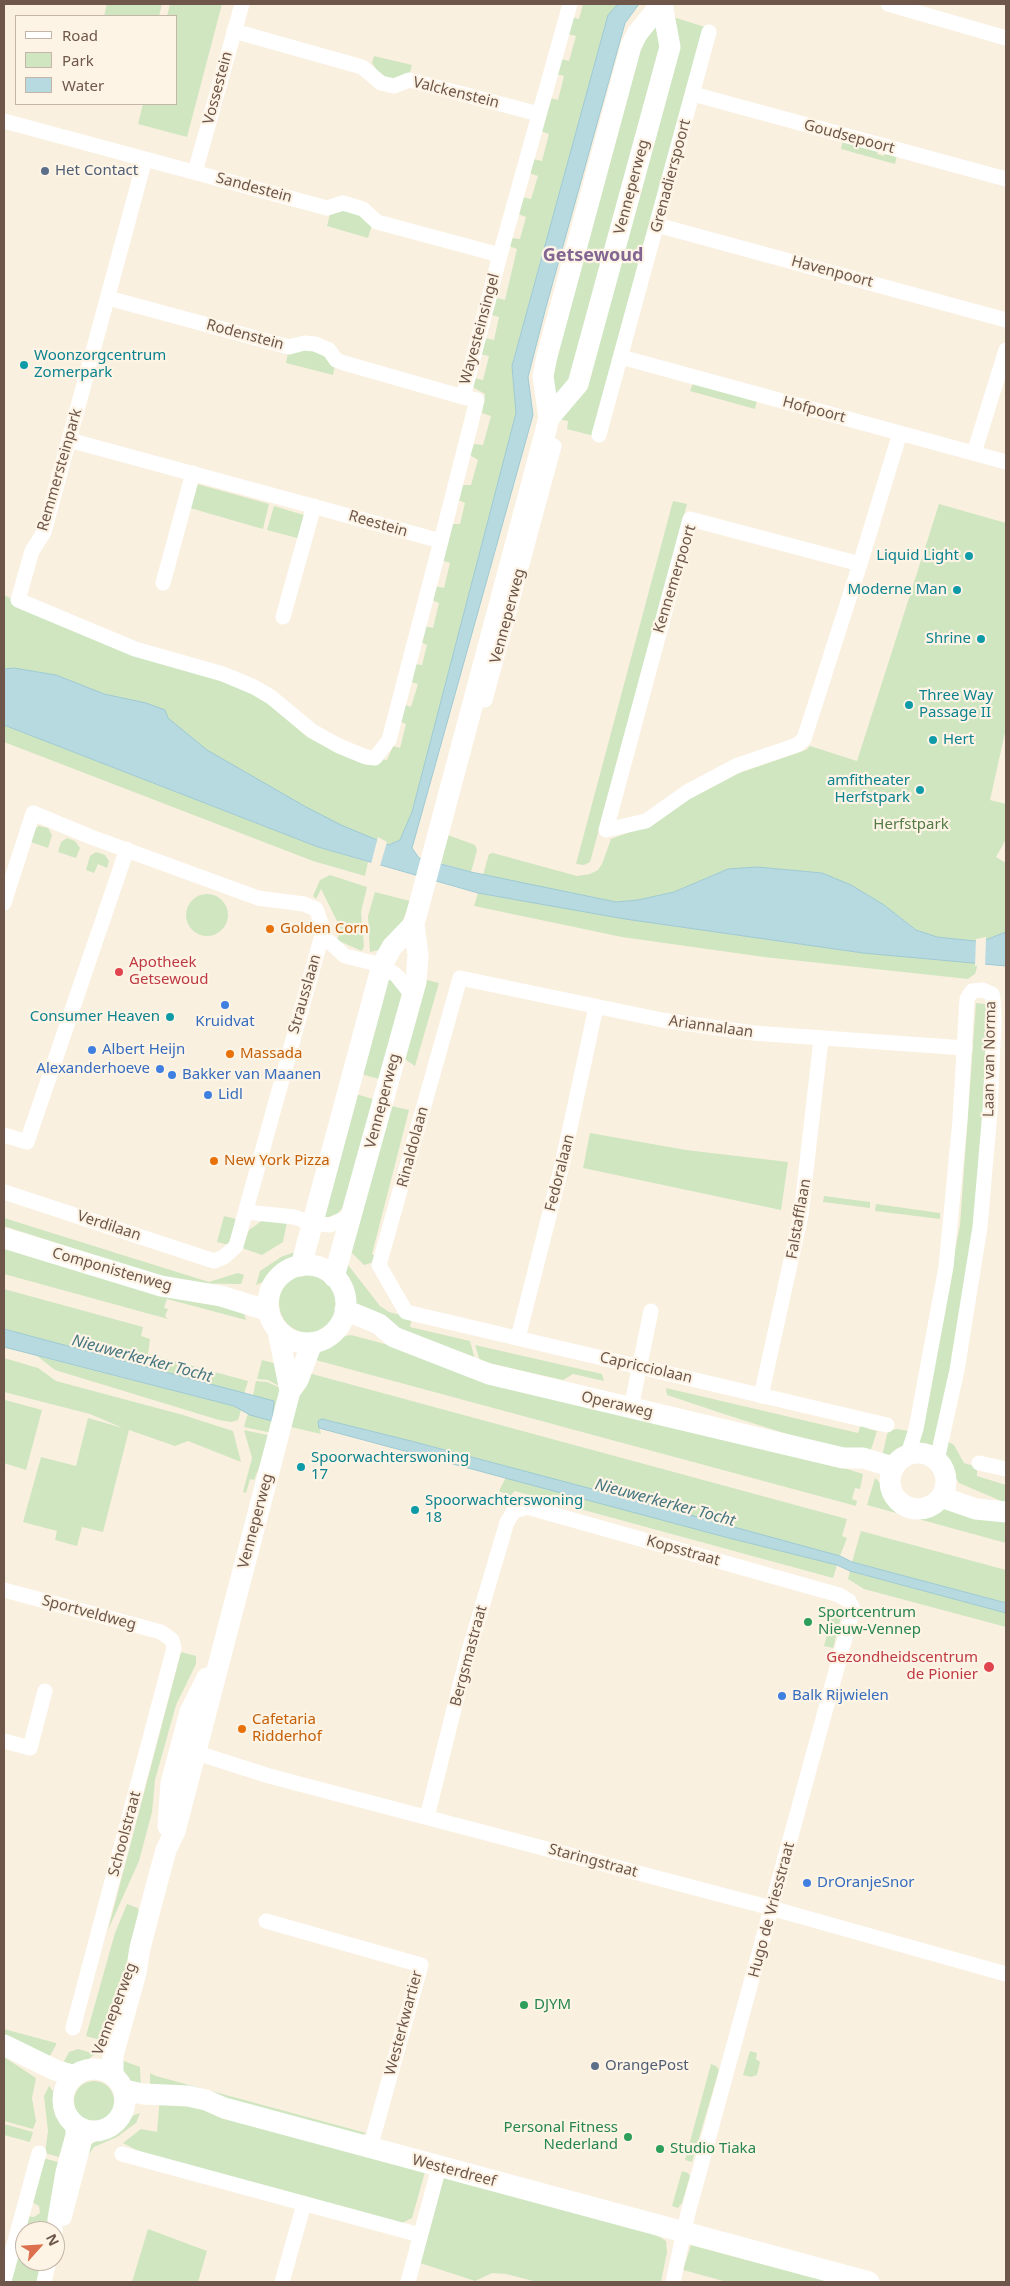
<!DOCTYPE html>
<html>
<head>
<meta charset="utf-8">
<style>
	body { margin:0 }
	#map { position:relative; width:1010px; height:2286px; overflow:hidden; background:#faf0e0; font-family:"Noto Sans",sans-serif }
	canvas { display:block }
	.frame { position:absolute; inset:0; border:5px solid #6e574a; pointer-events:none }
	.legend { position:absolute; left:15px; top:15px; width:162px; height:90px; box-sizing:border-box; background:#fdf4e6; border:1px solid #c4b5a8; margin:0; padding:6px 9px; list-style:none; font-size:15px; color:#6e574a }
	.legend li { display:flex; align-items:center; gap:10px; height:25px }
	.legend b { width:25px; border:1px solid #c4b5a8 }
	.north { position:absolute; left:15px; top:2221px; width:50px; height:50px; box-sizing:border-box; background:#fdf4e6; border:1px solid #c4b5a8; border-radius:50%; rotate:64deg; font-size:14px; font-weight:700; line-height:20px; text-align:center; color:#6e574a }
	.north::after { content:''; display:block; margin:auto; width:18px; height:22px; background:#dc6f4d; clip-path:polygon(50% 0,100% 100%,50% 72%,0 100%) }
</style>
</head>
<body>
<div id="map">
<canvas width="1010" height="2286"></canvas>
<div class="frame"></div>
<ul class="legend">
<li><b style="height:6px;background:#fff"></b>Road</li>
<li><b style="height:14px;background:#cfe6c0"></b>Park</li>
<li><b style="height:14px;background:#b7dae1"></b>Water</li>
</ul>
<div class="north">N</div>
</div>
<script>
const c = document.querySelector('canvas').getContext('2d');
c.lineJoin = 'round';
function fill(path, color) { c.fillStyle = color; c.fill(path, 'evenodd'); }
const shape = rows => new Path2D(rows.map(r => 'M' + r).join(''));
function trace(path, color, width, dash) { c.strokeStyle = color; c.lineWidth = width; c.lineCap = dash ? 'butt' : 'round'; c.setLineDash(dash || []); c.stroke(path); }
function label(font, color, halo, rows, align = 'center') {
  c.font = font + ' "Noto Sans",sans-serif'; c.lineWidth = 4.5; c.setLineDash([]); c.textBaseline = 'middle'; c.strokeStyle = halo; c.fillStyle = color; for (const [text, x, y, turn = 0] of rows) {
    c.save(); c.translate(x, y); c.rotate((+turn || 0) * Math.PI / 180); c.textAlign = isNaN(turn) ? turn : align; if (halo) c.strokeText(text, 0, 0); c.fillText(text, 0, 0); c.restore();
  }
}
const green = shape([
	[107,4,162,4,159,16,104,16],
	[170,4,222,4,187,137,138,124,143,104,176,104,176,16,167,16],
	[583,4,618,4,608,15,512,365,516,413,412,812,400,840,389,845,376,839,340,832,169,729,163,720,166,713,165,710,135,709,56,675,14,668,4,669,4,595,37,612,259,694,308,732,380,759,387,760,393,746,400,748,406,724,399,721,403,704,411,707,418,684,408,681,414,664,422,665,427,645,419,641,424,626,433,628,439,603,430,599,434,586,444,588,450,563,441,560,451,524,460,524,465,503,458,500,462,485,471,485,478,460,470,455,474,444,483,445,491,416,482,413,485,394,471,386,473,378,483,380,489,356,480,354,484,338,494,340,499,317,492,315,497,298,505,300,517,249,509,246,511,238,520,239,526,217,518,214,522,197,531,199,538,176,529,173,533,159,542,161,549,134,541,131,550,98,558,100,564,76,556,74,561,59,569,61,576,36,567,34,572,17,579,19],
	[670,16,705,27,594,436,567,429,568,421,556,419,579,390],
	[658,21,663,47,574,378,555,403,549,369,641,39],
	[374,56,412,65,410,73,393,81,381,76,372,63],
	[843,140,878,150,877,154,884,156,885,152,897,155,895,164,841,149],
	[348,207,359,211,367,223,372,225,368,238,327,226,330,214],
	[308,349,319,352,335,365,333,375,286,363,288,352],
	[693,383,757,401,755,409,690,391],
	[197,484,269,504,263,529,190,508],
	[673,501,687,504,592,855,590,862,584,865,576,864],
	[939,504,1006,523,1006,728,990,800,1006,804,1006,839,996,857,1006,863,1006,932,988,939,975,941,937,937,916,930,884,905,822,873,757,867,728,869,674,892,638,900,616,902,483,875,489,854,493,853,577,876,590,874,598,870,602,864,611,839,630,832,725,778,806,750,810,746,857,761],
	[274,506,307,516,301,539,267,530],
	[4,725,318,847,368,862,365,876,313,861,4,742],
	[39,826,48,828,52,835,48,848,31,842,33,829],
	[445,834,475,845,477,850,471,872,437,862],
	[67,838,75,841,80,848,76,858,58,852,61,842],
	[96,852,105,855,109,861,107,868,98,864,94,873,86,870,90,856],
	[330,875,367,887,361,912,364,946,362,951,337,940,341,929,321,889,316,899,313,896,320,880],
	[375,892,410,901,401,926,383,949,370,952,368,916],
	[478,893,626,919,863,953,978,963,977,967,975,974,968,979,764,957,622,937,474,906],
	'186 915a21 21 0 1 1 42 0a21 21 0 1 1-42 0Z',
	[389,977,403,995,383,1080,357,1073],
	[423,979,439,983,415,1066,403,1058],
	[976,1003,985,1004,992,1011,973,1227,954,1363,934,1448,917,1445,960,1225],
	[352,1093,377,1100,346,1204,337,1214,329,1217,318,1217],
	[387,1105,409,1110,372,1254,378,1258,377,1261,364,1265,346,1247],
	[590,1133,686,1150,788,1162,781,1210,583,1168],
	[824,1196,870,1202,870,1208,823,1202],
	[876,1204,940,1213,940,1219,875,1211],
	[224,1216,236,1219,229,1245,217,1242],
	[4,1218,209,1282,238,1273,244,1275,241,1284,181,1283,4,1226],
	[263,1220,287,1222,283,1242,262,1255,242,1248,249,1230],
	[4,1246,242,1307,246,1320,167,1299,164,1308,168,1309,165,1316,168,1319,4,1274],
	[300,1250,294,1259,280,1269,270,1279,256,1285,260,1271,281,1257],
	[345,1261,380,1306,389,1312,412,1318,410,1327,470,1341,476,1363,423,1341,355,1305,343,1273],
	'279 1303a30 30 0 1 1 60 0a30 30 0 1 1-60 0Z',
	[4,1289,143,1327,141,1336,150,1339,148,1354,248,1381,244,1394,4,1329],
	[351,1335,809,1457,863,1474,860,1489,855,1488,852,1499,857,1501,856,1506,312,1359,321,1346,341,1337],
	[475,1345,602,1374,604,1381,573,1374,563,1380,480,1361],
	[37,1356,234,1406,241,1410,238,1420,231,1422,219,1420,55,1370],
	[4,1358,38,1368,56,1381,183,1415,233,1431,241,1462,188,1441,175,1446,129,1430,103,1532,82,1527,77,1546,55,1540,57,1531,23,1522,41,1457,76,1466,88,1418,123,1428,90,1414,4,1392],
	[262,1360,281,1365,283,1388,268,1380,257,1379],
	[305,1372,847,1519,842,1536,847,1538,840,1556,411,1441,322,1419,318,1421,321,1434,287,1426],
	[256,1381,267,1382,283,1389,272,1433,244,1427,248,1413,272,1421,253,1395],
	[666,1388,858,1433,861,1424,868,1424,868,1429,877,1431,870,1453,806,1440,727,1415,667,1395],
	[5,1400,42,1410,26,1470,4,1463],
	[897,1429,909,1431,904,1446,894,1454,882,1456,888,1431],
	[244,1430,272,1436,254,1480,250,1479,246,1493,243,1492,252,1458],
	[945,1440,954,1445,964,1463,977,1467,977,1476,1006,1485,1006,1503,959,1483,951,1471,944,1452],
	[506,1477,725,1537,837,1565,833,1578,525,1494,515,1491,510,1496,499,1491],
	[875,1478,887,1489,897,1507,910,1514,924,1515,939,1508,953,1507,1006,1522,1006,1543,867,1505],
	[861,1531,1006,1570,1006,1603,852,1562],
	[850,1571,1006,1613,1006,1627,864,1589,848,1579],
	[832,1615,841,1617,833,1648,824,1646],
	[181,1652,196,1656,196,1664,176,1705,155,1780,152,1812,139,1861,108,1930],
	[127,1904,138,1908,140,1919,134,1945,100,2040,86,2036,115,1933],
	[4,2029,56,2043,56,2045,47,2061,4,2041],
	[78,2049,95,2054,81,2065,61,2067,69,2052],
	[750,2051,757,2053,756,2059,760,2062,757,2075,751,2077,743,2075],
	[4,2057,36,2078,32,2098,36,2121,33,2129,4,2121],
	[118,2059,140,2067,141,2090,124,2077],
	[711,2064,716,2066,719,2070,692,2162,685,2160],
	[150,2073,156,2076,366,2133,361,2136,150,2087],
	'74 2101a20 20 0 1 1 40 0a20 20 0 1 1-40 0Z',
	[49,2086,57,2096,59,2111,68,2128,59,2157,45,2153,48,2131,44,2096],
	[160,2096,425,2172,412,2218,400,2224,148,2156,123,2143,141,2129,157,2132],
	[140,2113,136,2123,117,2137,94,2147,89,2154,90,2145,115,2130,129,2117],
	[4,2124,33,2132,30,2142,4,2135],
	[43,2158,58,2162,50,2231,25,2231,25,2261,43,2261,37,2282,10,2282,27,2216,34,2217,40,2213,39,2206,32,2202],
	[682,2171,688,2173,690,2176,682,2203,678,2208,672,2206],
	[443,2174,638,2228,658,2236,666,2241,667,2252,661,2282,537,2282,506,2274,492,2273,475,2281,417,2262],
	[148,2229,207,2251,198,2282,132,2282],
	[691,2245,806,2276,832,2282,727,2282,683,2270]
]);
const water = shape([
	[618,4,639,4,625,23,546,307,528,377,533,415,412,848,419,858,471,872,616,902,638,900,674,892,728,869,757,867,822,873,851,885,884,905,916,930,937,937,975,941,988,939,1006,932,1006,966,863,953,625,919,478,893,318,847,4,725,4,669,14,668,56,675,104,694,146,703,165,710,168,718,207,750,306,807,341,825,389,845,400,840,412,812,516,413,512,366,608,15,618,4],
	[4,1329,274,1401,272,1421,250,1415,234,1406,4,1347,4,1329],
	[322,1419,411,1441,690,1515,840,1556,852,1562,1006,1603,1006,1613,850,1571,837,1565,725,1537,319,1428,318,1421,322,1419]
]);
const pier = shape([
	[378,837,387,842,380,866,371,864],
	[986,937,985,967,975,966,976,939]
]);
const street = shape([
	[888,4,1006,38],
	[234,31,362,67,381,83,394,86,409,80,539,114],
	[693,94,1006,179],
	[4,121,327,208,343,203,363,209,377,222,500,255],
	[145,159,44,532,32,551,18,600,135,649,223,674,254,687,271,697,312,731,339,746,366,757,375,758,389,740,441,541,477,400,463,397,500,255,570,4],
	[195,172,242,4],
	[657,225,1006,320],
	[108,298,289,347,304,343,315,344,329,350,336,360,344,363,463,397],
	[621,357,1006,462],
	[599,435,709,32],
	[69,440,441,541],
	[974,453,1006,350],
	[860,564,690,519,606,830,646,821,687,792,738,765,797,745,804,739,860,564,900,433],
	[163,583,193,473],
	[283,617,314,506],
	[485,700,554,446,543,441],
	[4,903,33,813,91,837,258,898,304,904,316,909,321,923,322,935,236,1246,224,1257,214,1261,4,1192],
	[322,935,345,956,382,965,397,976,412,995],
	[4,1135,27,1142,127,849],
	[246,1212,294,1217,311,1223,330,1225,352,1215],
	[518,1338,562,1165,596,1007],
	[761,1396,801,1215,821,1039],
	[631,1408,651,1311],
	[887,1425,406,1312,379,1265,460,978,662,1020,753,1033,965,1048],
	[908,1454,916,1429,946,1267,960,1120,967,999,972,991,983,990,992,994,993,999,994,1022,990,1111,980,1227,957,1370,937,1460],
	[979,1463,1006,1469],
	[4,1590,161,1632,172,1640,174,1648,73,2028],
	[4,1741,30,1748,45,1691],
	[188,1750,269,1776,760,1905,1006,1974],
	[427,1817,466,1661,507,1522,514,1511,527,1507,839,1595,849,1601,853,1609,688,2213,673,2282],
	[266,1921,421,1965,370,2148],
	[122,2154,420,2235],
	[64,2218,85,2139,93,2132],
	[55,2240,55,2219,63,2172,73,2135,73,2123],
	[4,2281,39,2153],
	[44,2282,49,2261],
	[282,2282,304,2204],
	[408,2282,439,2167]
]);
const secondary = shape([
	[549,418,543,376,547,356,631,46,637,34,661,4],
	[4,1238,161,1286,221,1296,269,1311],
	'268 1304a39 39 0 1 1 78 0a39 39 0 1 1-78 0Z',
	[301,1266,382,965,392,947,414,924],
	[334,1277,416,982,418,955,414,924,543,441,549,418,578,384,670,47,662,4],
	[345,1310,379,1324,394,1337,489,1374,843,1458,863,1458,893,1467],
	[278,1331,290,1391],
	'890 1481a28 28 0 1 1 56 0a28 28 0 1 1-56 0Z',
	[941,1497,976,1509,1006,1512],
	[168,1826,171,1783,190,1712,207,1678],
	[4,2045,55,2070,75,2076],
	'63 2100a31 31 0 1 1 62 0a31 31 0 1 1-62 0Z',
	[113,2075,113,2055,136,1973,140,1948,152,1902,166,1850,175,1831,290,1391,298,1380,312,1343],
	[124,2090,143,2094,188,2096,206,2100,224,2108,869,2282]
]);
const markers = [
	[45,171,5,"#5c6f8a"],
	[24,365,5,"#0f9aa8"],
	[969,556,5,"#0f9aa8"],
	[957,590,5,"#0f9aa8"],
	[981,639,5,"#0f9aa8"],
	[909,705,5,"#0f9aa8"],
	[933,740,5,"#0f9aa8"],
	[920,790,5,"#0f9aa8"],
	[270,929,5,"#e8710a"],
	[119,972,5,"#e0444e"],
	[225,1005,5,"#3f7fe0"],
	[170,1017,5,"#0f9aa8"],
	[92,1050,5,"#3f7fe0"],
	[230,1054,5,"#e8710a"],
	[160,1069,5,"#3f7fe0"],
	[172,1075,5,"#3f7fe0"],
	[208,1095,5,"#3f7fe0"],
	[214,1161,5,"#e8710a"],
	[301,1467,5,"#0f9aa8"],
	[415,1510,5,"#0f9aa8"],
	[808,1622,5,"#2e9e5b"],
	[989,1667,6,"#e0444e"],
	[782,1696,5,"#3f7fe0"],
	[242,1729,5,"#e8710a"],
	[807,1883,5,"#3f7fe0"],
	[524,2005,5,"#2e9e5b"],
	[595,2066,5,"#5c6f8a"],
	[628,2137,5,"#2e9e5b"],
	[660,2149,5,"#2e9e5b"]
];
const streetNames = [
	["Vossestein",218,88,-75],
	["Valckenstein",456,93,14],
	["Goudsepoort",849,137,15],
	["Grenadierspoort",671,176,-75],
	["Venneperweg",632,187,-75],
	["Sandestein",254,188,15],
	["Havenpoort",832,272,15],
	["Wayesteinsingel",480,329,-75],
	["Rodenstein",245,335,15],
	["Hofpoort",814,410,15],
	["Remmersteinpark",60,470,-74],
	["Reestein",378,524,16],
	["Kennemerpoort",675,579,-73],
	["Venneperweg",508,616,-75],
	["Strausslaan",305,994,-74],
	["Ariannalaan",711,1027,8],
	["Laan van Norma",990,1059,-89],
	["Venneperweg",383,1101,-75],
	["Rinaldolaan",413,1147,-75],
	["Fedoralaan",560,1173,-76],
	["Falstafflaan",799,1219,-80],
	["Verdilaan",109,1226,18],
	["Componistenweg",112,1270,16],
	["Capricciolaan",646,1368,13],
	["Operaweg",617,1405,13],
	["Venneperweg",256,1521,-75],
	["Kopsstraat",683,1551,16],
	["Sportveldweg",89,1613,15],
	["Bergsmastraat",469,1656,-75],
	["Schoolstraat",125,1834,-75],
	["Staringstraat",593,1861,15],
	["Hugo de Vriesstraat",772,1910,-75],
	["Venneperweg",115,2009,-69],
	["Westerkwartier",404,2023,-75],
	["Westerdreef",454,2171,15]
];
const serviceNames = [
	["Het Contact",55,171],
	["OrangePost",605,2066]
];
const cultureNames = [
	["Woonzorgcentrum",34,356],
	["Zomerpark",34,373],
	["Liquid Light",959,556,"right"],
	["Moderne Man",947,590,"right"],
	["Shrine",971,639,"right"],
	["Three Way",919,696],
	["Passage II",919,713],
	["Hert",943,740],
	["amfitheater",910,781,"right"],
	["Herfstpark",910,798,"right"],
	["Consumer Heaven",160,1017,"right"],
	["Spoorwachterswoning",311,1458],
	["17",311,1475],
	["Spoorwachterswoning",425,1501],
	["18",425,1518]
];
const parkNames = [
	["Herfstpark",911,825]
];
const foodNames = [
	["Golden Corn",280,929],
	["Massada",240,1054],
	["New York Pizza",224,1161],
	["Cafetaria",252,1720],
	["Ridderhof",252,1737]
];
const healthNames = [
	["Apotheek",129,963],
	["Getsewoud",129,980],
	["Gezondheidscentrum",978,1658,"right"],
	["de Pionier",978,1675,"right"]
];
const shopNames = [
	["Kruidvat",225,1022,"center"],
	["Albert Heijn",102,1050],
	["Alexanderhoeve",150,1069,"right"],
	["Bakker van Maanen",182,1075],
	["Lidl",218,1095],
	["Balk Rijwielen",792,1696],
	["DrOranjeSnor",817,1883]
];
const leisureNames = [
	["Sportcentrum",818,1613],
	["Nieuw-Vennep",818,1630],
	["DJYM",534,2005],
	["Personal Fitness",618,2128,"right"],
	["Nederland",618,2145,"right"],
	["Studio Tiaka",670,2149]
];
const waterNames = [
	["Nieuwerkerker Tocht",142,1359,15],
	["Nieuwerkerker Tocht",665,1503,15]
];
const quarterNames = [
	["Getsewoud",593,256]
];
fill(green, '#cfe6c0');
fill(water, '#b7dae1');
trace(water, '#9ec9d2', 1);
fill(pier, '#faf0e0');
trace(street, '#fff', 15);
trace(secondary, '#fff', 21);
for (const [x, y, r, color] of markers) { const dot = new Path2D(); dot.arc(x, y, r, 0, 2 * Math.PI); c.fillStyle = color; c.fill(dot); trace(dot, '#fdf4e6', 2); }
label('15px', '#6e574a', '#fdf4e6', streetNames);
label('15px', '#4e5e75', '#fdf4e6', serviceNames, 'left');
label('15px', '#0d838f', '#fdf4e6', cultureNames, 'left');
label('15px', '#547a45', '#fdf4e6', parkNames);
label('15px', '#c56008', '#fdf4e6', foodNames, 'left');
label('15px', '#be3a42', '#fdf4e6', healthNames, 'left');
label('15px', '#366cbe', '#fdf4e6', shopNames, 'left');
label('15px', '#27864d', '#fdf4e6', leisureNames, 'left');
label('italic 16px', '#467680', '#fdf4e6', waterNames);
label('bold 18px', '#836592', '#fdf4e6', quarterNames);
</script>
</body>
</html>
